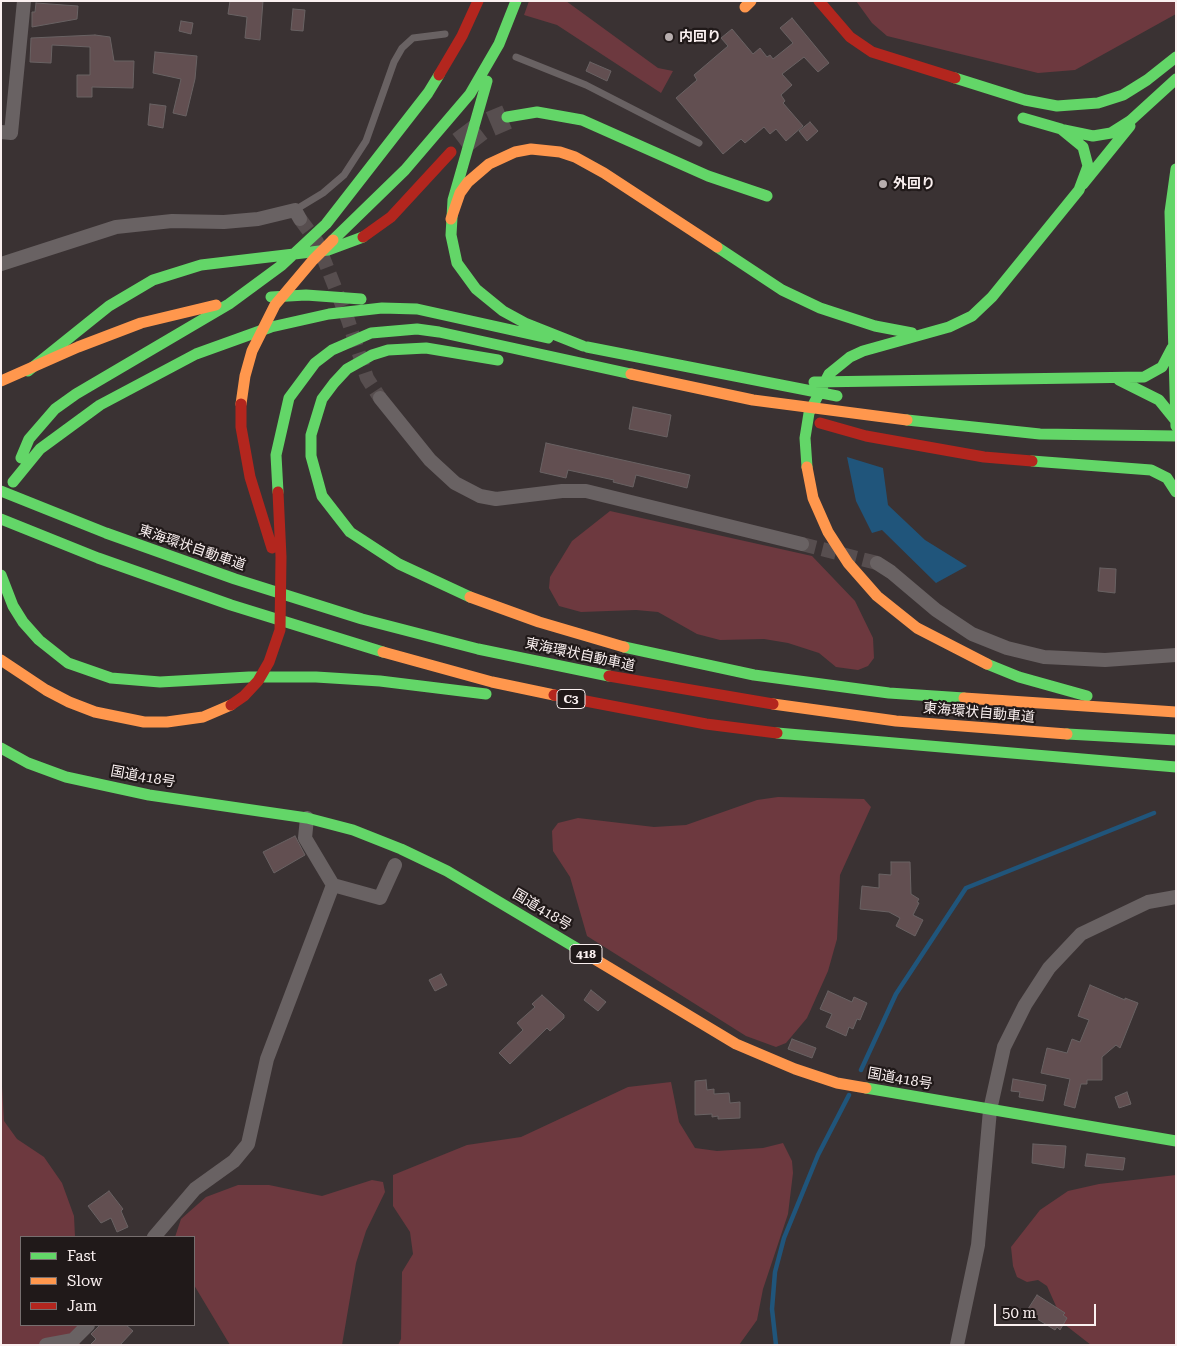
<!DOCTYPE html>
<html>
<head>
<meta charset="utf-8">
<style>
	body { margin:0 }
	#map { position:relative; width:1177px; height:1346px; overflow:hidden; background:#3a3233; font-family:"Roboto Serif",serif }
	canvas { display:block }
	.frame { position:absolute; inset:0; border:2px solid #faf0f0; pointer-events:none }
	.legend { position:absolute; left:20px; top:1236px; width:175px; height:90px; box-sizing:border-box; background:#201919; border:1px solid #776f6f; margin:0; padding:6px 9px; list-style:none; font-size:15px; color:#faf0f0 }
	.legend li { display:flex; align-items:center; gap:10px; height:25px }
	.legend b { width:25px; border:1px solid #776f6f }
	.scale { position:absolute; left:994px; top:1304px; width:102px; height:22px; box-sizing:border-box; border:2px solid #faf0f0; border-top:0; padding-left:6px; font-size:15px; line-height:18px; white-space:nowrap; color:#faf0f0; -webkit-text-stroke:4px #201919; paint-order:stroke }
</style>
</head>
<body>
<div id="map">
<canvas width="1177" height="1346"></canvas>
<div class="frame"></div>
<ul class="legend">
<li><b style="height:6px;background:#63d668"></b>Fast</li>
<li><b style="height:6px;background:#ff974d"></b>Slow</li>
<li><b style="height:6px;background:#b3261e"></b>Jam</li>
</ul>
<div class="scale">50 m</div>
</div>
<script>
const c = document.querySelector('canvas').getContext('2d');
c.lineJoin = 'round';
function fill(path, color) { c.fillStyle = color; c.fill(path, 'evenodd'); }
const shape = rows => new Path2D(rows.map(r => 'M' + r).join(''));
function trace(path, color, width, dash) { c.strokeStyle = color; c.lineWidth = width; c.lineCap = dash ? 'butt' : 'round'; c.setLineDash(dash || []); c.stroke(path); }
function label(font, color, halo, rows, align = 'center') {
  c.font = font + ' "Roboto Serif","Noto Sans JP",serif'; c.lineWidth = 4.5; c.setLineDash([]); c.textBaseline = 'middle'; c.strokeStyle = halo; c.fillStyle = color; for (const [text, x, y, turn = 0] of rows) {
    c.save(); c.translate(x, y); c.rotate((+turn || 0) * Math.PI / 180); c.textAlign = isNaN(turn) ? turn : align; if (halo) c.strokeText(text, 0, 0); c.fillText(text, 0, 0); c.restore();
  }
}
const green = shape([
	[529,1,566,1,658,68,673,71,661,93,557,25,524,15],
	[856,1,1176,1,1176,14,1075,70,1038,73,887,36,872,23],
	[610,511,812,556,855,601,873,638,874,658,868,666,858,670,836,667,819,653,788,643,764,639,720,640,697,634,658,612,636,610,581,612,559,606,549,588,550,577,572,541],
	[778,797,864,799,871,807,840,875,837,939,828,971,807,1018,786,1043,776,1047,746,1036,587,936,570,877,553,851,552,831,558,823,578,818,654,827,686,825,757,800],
	[1,1069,4,1121,17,1139,44,1157,62,1183,74,1216,75,1237,21,1237,21,1325,78,1325,80,1345,1,1345],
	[671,1082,679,1122,695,1148,717,1151,763,1148,783,1143,792,1161,793,1173,788,1214,763,1289,757,1320,739,1345,398,1345,401,1339,402,1272,413,1254,410,1232,393,1206,393,1175,467,1145,521,1137,628,1087],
	[1176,1175,1176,1345,1091,1345,1064,1324,1047,1286,1038,1280,1027,1282,1017,1277,1013,1266,1011,1247,1040,1210,1068,1191,1099,1184],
	[372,1180,383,1182,385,1192,366,1231,356,1263,342,1345,230,1345,194,1285,194,1237,175,1237,181,1219,206,1197,238,1185,269,1185,322,1196]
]);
const water = shape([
	[847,457,883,468,888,505,925,540,967,566,936,583,882,530,872,533,856,501]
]);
const stream = shape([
	[861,1070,896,994,966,888,1154,813],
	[776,1345,772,1309,775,1272,784,1238,818,1155,849,1095]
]);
const building = shape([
	[230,1,263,1,260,40,245,38,247,17,228,14,230,1],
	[36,3,78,6,77,19,32,27,32,12,35,12,36,3],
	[293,9,305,10,303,31,291,30,293,9],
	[792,18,829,63,818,72,804,57,782,74,792,85,781,95,785,101,783,103,803,126,786,141,776,129,770,134,764,127,745,143,741,139,723,154,676,98,697,80,694,75,728,46,721,38,732,29,753,54,760,48,767,57,770,55,773,59,793,43,780,28,792,18],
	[181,21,193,23,191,34,179,31,181,21],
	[95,35,110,37,114,61,134,61,133,88,92,87,92,97,77,97,77,75,90,75,90,47,52,45,51,63,30,62,31,38,95,35],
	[155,52,197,56,195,79,186,116,173,113,181,79,153,73,155,52],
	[590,62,611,71,607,81,586,71,590,62],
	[150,104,166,106,163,128,148,125,150,104],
	[810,122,818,131,807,141,799,131,810,122],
	[633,407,671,415,667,437,629,429,633,407],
	[546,443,690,475,687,488,636,475,633,487,613,482,614,480,568,470,566,478,540,472,546,443],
	[1100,568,1116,569,1115,593,1098,591,1100,568],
	[295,836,305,855,274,873,263,852,295,836],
	[891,862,910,862,911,894,919,899,917,902,919,903,913,915,923,920,915,936,896,926,900,918,889,912,860,909,862,886,879,888,879,874,891,875,891,862],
	[441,974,447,985,435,991,429,980,441,974],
	[1090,985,1125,1000,1125,998,1138,1003,1120,1048,1116,1045,1102,1057,1102,1080,1087,1080,1087,1084,1081,1084,1075,1108,1064,1105,1070,1079,1041,1073,1047,1048,1067,1053,1072,1039,1080,1042,1089,1020,1078,1016,1090,985],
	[591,990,606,1002,598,1011,584,1000,591,990],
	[828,991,852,1002,854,997,867,1003,860,1020,857,1019,853,1029,849,1027,846,1036,826,1027,832,1014,820,1009,828,991],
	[542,995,564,1015,564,1018,550,1031,547,1028,510,1064,499,1053,523,1030,517,1023,535,1007,532,1004,542,995],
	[792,1039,816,1048,812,1058,788,1049,792,1039],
	[1013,1079,1046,1085,1043,1101,1019,1097,1020,1092,1011,1091,1013,1079],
	[706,1080,707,1090,714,1089,714,1094,729,1093,730,1103,740,1102,740,1118,718,1119,718,1116,712,1117,712,1114,695,1115,695,1081,706,1080],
	[1127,1092,1131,1104,1119,1108,1115,1097,1127,1092],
	[1033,1144,1066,1146,1064,1168,1032,1163,1033,1144],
	[1087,1154,1125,1158,1123,1170,1085,1166,1087,1154],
	[109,1191,123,1209,121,1211,128,1227,117,1232,111,1218,101,1223,88,1206,109,1191],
	[1037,1295,1065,1313,1063,1315,1067,1318,1060,1330,1057,1327,1055,1330,1026,1312,1037,1295],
	[100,1325,126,1325,133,1331,120,1345,90,1345,96,1339,91,1334,100,1325]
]);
const streetTunnel = shape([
	[300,219,317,242,348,320,367,378,380,398],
	[802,544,877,563]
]);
const highwayTunnel = shape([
	[460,144,481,128,507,117]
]);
const lane = shape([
	[516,57,586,85,699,143],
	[295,210,323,193,344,175,366,141,394,62,402,48,413,38,445,34]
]);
const street = shape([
	[1,132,11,133,24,1],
	[1,264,116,227,172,221,224,222,258,219,295,210,300,219],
	[380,398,430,460,455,483,480,496,496,499,562,491,586,491,802,544],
	[877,563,891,572,936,610,972,634,1007,648,1044,657,1105,660,1176,655],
	[307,818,305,838,333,885,380,898,395,865],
	[154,1237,195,1189,234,1161,248,1144,267,1059,333,885],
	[46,1345,73,1340,88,1325],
	[957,1345,978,1245,990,1110,1004,1047,1025,1005,1049,968,1081,934,1148,902,1176,897]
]);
const fast = shape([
	[955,78,1025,100,1057,106,1098,103,1123,95,1147,80,1176,57],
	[487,81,453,200,451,235,457,263,476,289,503,311,525,323,583,346],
	[507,117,537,112,582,120,708,176,767,196],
	[1064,130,1093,136,1111,133,1130,121,1176,79],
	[1176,169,1170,212,1176,426],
	[1083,184,1130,126],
	[333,240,405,170,470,94,499,44,516,1],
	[717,247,782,290,820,308,875,326,912,333],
	[271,297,306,295,361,299],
	[587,347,837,396],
	[28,371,109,306,153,280,201,265,328,250,363,237],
	[1119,380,1159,400,1176,421],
	[814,382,1144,377,1162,367,1172,348],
	[907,420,1040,434,1176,436],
	[21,458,29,439,55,409,76,394,229,304,282,265,326,224,428,93,439,75],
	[1032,461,1151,470,1167,478,1176,492],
	[807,467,805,438,809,413,829,374,850,357,863,351,949,327,972,316,992,297,1079,190,1088,166,1083,147,1061,129,1023,118],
	[13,482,40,449,100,405,196,354,271,327,329,314,382,308,417,309,548,338],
	[1,491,106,533,235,579,362,619,478,649,609,676],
	[278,492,276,455,289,398,315,363,332,350,371,333,417,329,439,332,631,374],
	[1,519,98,558,231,605,383,652],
	[1,575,13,606,23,622,39,640,68,663,111,678,160,682,249,677,316,677,380,681,486,694],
	[470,597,399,564,350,532,322,496,311,456,311,435,322,399,334,383,347,369,372,355,388,350,426,348,498,360],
	[624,647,754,675,889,693,964,698],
	[987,664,1019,677,1087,696],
	[777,733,1176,767],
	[1067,734,1176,740],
	[1,748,28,763,66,777,149,795,307,818,353,830,401,849,447,871,588,955],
	[866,1088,1176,1141]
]);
const slow = shape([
	[745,7,751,1],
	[451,219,460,193,468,182,489,164,515,152,531,149,560,152,575,157,604,173,717,247],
	[631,374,753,400,907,420],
	[1,381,78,347,141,323,216,305],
	[241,404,245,376,252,351,275,305,313,260,333,240],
	[807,467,813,498,828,532,848,563,877,596,917,628,987,664],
	[470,597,539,622,624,647],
	[383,652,492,682,554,695],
	[1,660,46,690,69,702,95,712,144,722,167,722,203,717,231,705],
	[964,698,1176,712],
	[773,704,896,721,1067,734],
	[588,955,736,1044,795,1069,837,1083,866,1088]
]);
const jam = shape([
	[819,1,850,37,872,52,955,78],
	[439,75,462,36,478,1],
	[363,237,391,217,451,152],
	[241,404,241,427,250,477,272,548],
	[820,423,866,436,984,457,1032,461],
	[609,676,773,704],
	[554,695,706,724,777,733],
	[231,705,244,696,258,681,269,662,280,630,281,557,278,492]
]);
const markers = [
	[669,37,5,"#b7aeae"],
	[883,184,5,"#b7aeae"]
];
const shields = [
	[571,699,28],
	[586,954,32]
];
const shieldNames = [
	["C3",571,699],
	["418",586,954]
];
const poiNames = [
	["内回り",679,37],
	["外回り",893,184]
];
const streetNames = [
	["東海環状自動車道",192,548,19],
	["東海環状自動車道",580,655,12],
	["東海環状自動車道",979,713,5],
	["国道418号",143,777,10],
	["国道418号",542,910,31],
	["国道418号",900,1079,10]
];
fill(green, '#6d393f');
fill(water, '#20557b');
trace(stream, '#20557b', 4.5);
fill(building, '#624f51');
trace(building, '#696263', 1);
trace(streetTunnel, '#574e4f', 14, [14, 7]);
trace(highwayTunnel, '#574e4f', 25, [25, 12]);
trace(lane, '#696263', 7);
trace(street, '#696263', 14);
trace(fast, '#63d668', 11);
trace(slow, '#ff974d', 11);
trace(jam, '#b3261e', 11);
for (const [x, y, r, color] of markers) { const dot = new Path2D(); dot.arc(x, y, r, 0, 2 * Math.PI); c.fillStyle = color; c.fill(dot); trace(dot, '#201919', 2); }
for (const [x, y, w] of shields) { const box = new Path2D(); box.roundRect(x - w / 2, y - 9.5, w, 19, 4); c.fillStyle = '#201919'; c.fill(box); trace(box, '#faf0f0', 1); }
label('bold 12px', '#faf0f0', null, shieldNames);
label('bold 14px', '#faf0f0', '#201919', poiNames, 'left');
label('14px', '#faf0f0', '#201919', streetNames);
</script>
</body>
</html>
